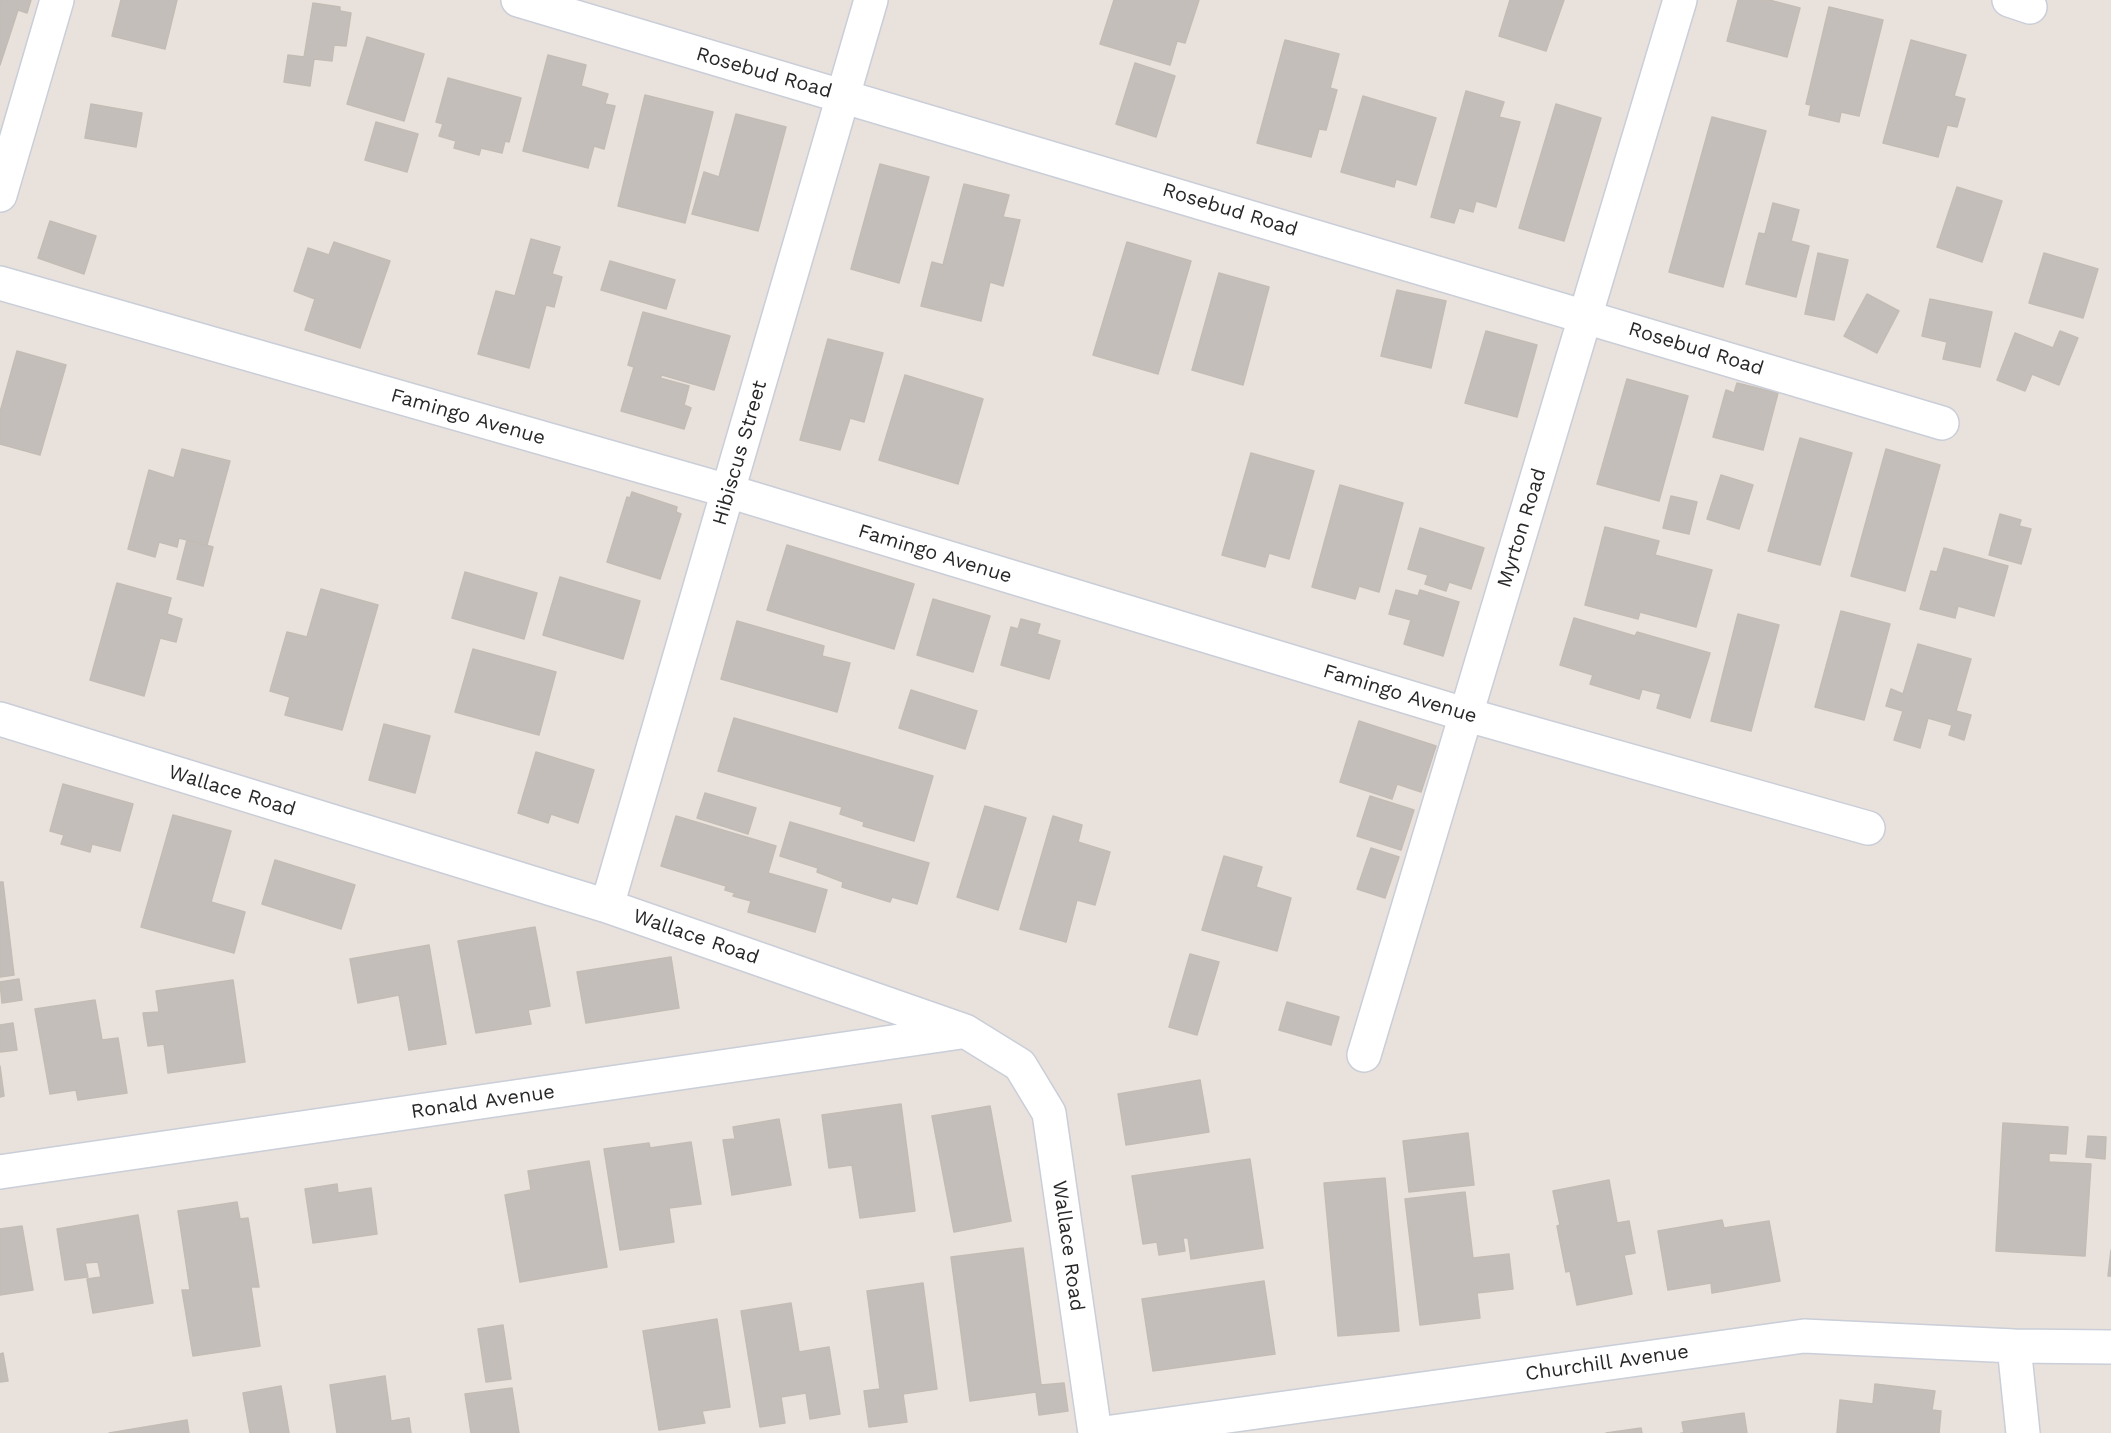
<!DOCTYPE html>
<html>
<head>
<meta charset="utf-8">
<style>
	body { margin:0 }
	canvas { display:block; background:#e9e1db }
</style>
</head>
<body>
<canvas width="2111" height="1433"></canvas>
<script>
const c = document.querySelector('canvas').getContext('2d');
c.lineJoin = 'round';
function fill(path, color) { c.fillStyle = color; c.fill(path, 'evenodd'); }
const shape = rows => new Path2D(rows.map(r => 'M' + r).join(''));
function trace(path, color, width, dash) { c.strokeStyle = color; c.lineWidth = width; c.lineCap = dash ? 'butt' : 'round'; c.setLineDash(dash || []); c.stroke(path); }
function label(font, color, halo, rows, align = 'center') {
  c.font = font + ' "Work Sans",sans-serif'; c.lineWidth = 5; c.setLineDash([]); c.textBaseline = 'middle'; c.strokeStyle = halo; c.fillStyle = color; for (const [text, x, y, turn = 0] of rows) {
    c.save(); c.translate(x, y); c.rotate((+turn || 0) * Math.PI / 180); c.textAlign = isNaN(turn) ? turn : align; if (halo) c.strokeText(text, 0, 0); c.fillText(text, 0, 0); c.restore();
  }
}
const building = shape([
	[0,0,31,0,27,13,18,10,0,65,0,0],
	[121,0,177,0,165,49,112,36,121,0],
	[1114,0,1199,0,1185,43,1177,41,1170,65,1100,44,1114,0],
	[1510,0,1564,0,1546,51,1499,36,1510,0],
	[1738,0,1769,0,1800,8,1787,57,1727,41,1738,0],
	[313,3,340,7,340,11,351,13,346,46,334,45,332,61,314,59,310,86,284,82,288,55,304,57,313,3],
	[1829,7,1883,20,1859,116,1841,112,1839,122,1809,115,1811,105,1806,104,1829,7],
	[367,37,424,54,404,121,347,104,367,37],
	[1285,40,1339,54,1330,88,1337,90,1326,130,1319,129,1311,157,1257,143,1285,40],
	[1911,40,1966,55,1954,96,1965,99,1957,127,1947,125,1938,157,1883,143,1911,40],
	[548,55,586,65,581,86,608,94,605,104,615,106,604,149,594,146,588,168,523,151,548,55],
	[1135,63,1175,76,1156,137,1116,124,1135,63],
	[448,78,521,98,509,142,505,141,502,153,481,148,479,155,454,148,456,141,439,136,443,124,436,122,448,78],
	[1466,91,1504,102,1499,117,1520,122,1496,207,1476,201,1473,212,1459,208,1454,223,1431,217,1466,91],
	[645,95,713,112,685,223,618,206,645,95],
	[1363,96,1436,118,1416,185,1396,179,1394,187,1341,172,1363,96],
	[91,104,142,113,136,147,85,138,91,104],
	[1556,104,1601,118,1564,241,1519,228,1556,104],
	[736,114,786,127,758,231,692,214,704,172,719,177,736,114],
	[1712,117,1766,131,1723,287,1669,272,1712,117],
	[376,122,418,134,407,172,365,160,376,122],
	[880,164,929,177,899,283,851,269,880,164],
	[964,184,1009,195,1003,217,1020,220,1003,286,990,282,981,321,921,306,932,262,943,265,964,184],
	[1957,187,2002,201,1982,262,1937,247,1957,187],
	[1773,203,1799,210,1791,241,1809,246,1796,297,1746,284,1759,233,1765,234,1773,203],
	[50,221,96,236,84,274,38,258,50,221],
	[531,239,560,247,552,274,562,277,554,307,546,305,529,368,478,354,496,291,515,296,531,239],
	[334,242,390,261,360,348,305,330,315,299,294,291,308,248,329,255,334,242],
	[1127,242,1191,261,1158,374,1093,355,1127,242],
	[1818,253,1848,260,1834,320,1805,314,1818,253],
	[2044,253,2098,269,2083,318,2029,303,2044,253],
	[610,261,675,280,666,309,601,290,610,261],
	[1219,273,1269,287,1243,385,1192,370,1219,273],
	[1397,290,1446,301,1431,368,1381,356,1397,290],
	[1867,294,1899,311,1877,353,1844,336,1867,294],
	[1930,299,1992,312,1980,367,1943,359,1947,342,1922,336,1930,299],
	[643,312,730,336,714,390,662,375,660,378,689,386,684,405,691,408,684,429,621,411,634,367,628,365,643,312],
	[1486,331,1537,345,1517,417,1465,403,1486,331],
	[2060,331,2078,338,2059,385,2032,374,2025,391,1997,380,2015,333,2053,348,2060,331],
	[828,339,883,353,864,422,850,418,840,450,800,440,828,339],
	[17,351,66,365,40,455,0,444,0,412,17,351],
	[905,375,983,399,958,484,879,460,905,375],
	[1627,379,1688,396,1659,501,1597,484,1627,379],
	[1737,383,1778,393,1763,450,1713,437,1726,390,1734,393,1737,383],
	[1800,438,1852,453,1820,565,1768,551,1800,438],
	[182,449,230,461,207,545,179,538,177,547,159,542,155,557,128,549,149,470,174,478,182,449],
	[1886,449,1940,465,1905,591,1851,576,1886,449],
	[1251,453,1314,471,1289,559,1269,553,1265,567,1222,555,1251,453],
	[1721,475,1753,485,1739,529,1707,519,1721,475],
	[1340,485,1403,503,1379,592,1359,586,1355,599,1312,587,1340,485],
	[632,492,677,507,676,512,681,514,660,579,607,562,627,497,630,498,632,492],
	[1671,496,1697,502,1689,534,1663,528,1671,496],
	[2000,514,2021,520,2019,526,2031,529,2021,564,1989,555,2000,514],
	[1605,527,1659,541,1655,555,1712,570,1696,627,1640,612,1638,619,1585,605,1605,527],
	[1420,528,1484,548,1471,589,1449,582,1446,591,1425,584,1428,575,1408,569,1420,528],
	[187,540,213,547,203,586,177,579,187,540],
	[787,545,914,584,894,649,767,610,787,545],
	[1944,548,2008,566,1994,616,1958,606,1955,618,1920,609,1931,571,1937,572,1944,548],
	[465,572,537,593,524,639,452,618,465,572],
	[560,577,640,601,623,659,543,635,560,577],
	[117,583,171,598,167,614,182,619,176,642,160,638,144,696,90,680,117,583],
	[321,589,378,605,342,730,285,715,290,697,270,691,287,632,307,637,321,589],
	[1396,590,1418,596,1420,590,1459,602,1443,656,1404,644,1411,620,1389,614,1396,590],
	[933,599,990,616,973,672,917,655,933,599],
	[1841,611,1890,624,1864,720,1815,707,1841,611],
	[1738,614,1779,625,1751,731,1711,721,1738,614],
	[1574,618,1635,636,1637,632,1710,653,1690,718,1657,708,1661,694,1642,689,1639,699,1590,684,1593,675,1560,665,1574,618],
	[1021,619,1040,624,1037,634,1060,641,1049,679,1001,665,1011,627,1018,629,1021,619],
	[737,621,824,646,822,656,850,663,837,712,721,679,737,621],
	[1918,644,1971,659,1956,711,1971,715,1964,740,1949,735,1952,725,1928,718,1920,748,1894,740,1903,711,1886,706,1891,689,1903,694,1918,644],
	[473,649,556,672,539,735,455,712,473,649],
	[911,690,977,711,965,749,899,728,911,690],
	[734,718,933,776,914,841,863,826,864,822,840,814,842,807,718,771,734,718],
	[1359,721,1436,746,1421,792,1397,784,1392,799,1340,782,1359,721],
	[384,724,430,736,415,793,369,780,384,724],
	[536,752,594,770,578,823,551,814,548,823,518,813,536,752],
	[63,784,133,804,120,851,92,844,90,852,61,844,64,835,50,831,63,784],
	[705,793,756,808,748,834,697,818,705,793],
	[1370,796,1414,810,1401,850,1357,836,1370,796],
	[985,806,1026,818,998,910,957,897,985,806],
	[173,815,231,831,211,902,245,912,234,953,141,927,173,815],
	[676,816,776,846,768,873,827,890,815,932,748,912,751,901,733,896,735,893,725,890,726,886,661,866,676,816],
	[1053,816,1082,825,1078,842,1110,852,1095,905,1077,900,1066,942,1020,929,1053,816],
	[790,822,929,863,917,904,892,897,890,902,842,887,843,882,817,872,818,868,780,856,790,822],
	[1371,848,1399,857,1385,898,1357,889,1371,848],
	[1224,856,1262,867,1256,887,1291,898,1277,951,1202,930,1224,856],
	[275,860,355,885,341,929,262,904,275,860],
	[0,882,3,882,14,975,0,977,0,882],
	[535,927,550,1006,528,1010,531,1024,476,1033,458,941,535,927],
	[429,945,446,1044,409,1050,399,995,358,1003,350,959,429,945],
	[1190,954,1219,962,1197,1035,1169,1027,1190,954],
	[671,957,679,1008,586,1023,577,972,671,957],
	[19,979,22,1000,2,1003,0,982,19,979],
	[233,980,245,1062,168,1073,164,1044,148,1046,143,1013,159,1012,156,991,233,980],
	[95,1000,102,1040,118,1038,127,1093,78,1100,76,1090,50,1094,35,1009,95,1000],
	[1287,1002,1339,1017,1331,1045,1279,1030,1287,1002],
	[13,1023,17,1050,0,1052,0,1025,13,1023],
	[0,1066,4,1096,0,1097,0,1066],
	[1200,1080,1209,1132,1126,1145,1118,1094,1200,1080],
	[901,1104,915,1211,860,1218,852,1165,829,1168,822,1115,901,1104],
	[990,1106,1011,1221,954,1232,932,1116,990,1106],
	[779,1119,791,1185,732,1195,723,1140,735,1139,733,1127,779,1119],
	[2003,1123,2068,1127,2066,1154,2049,1153,2049,1162,2091,1164,2085,1256,1996,1251,2003,1123],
	[1468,1133,1474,1185,1409,1192,1403,1141,1468,1133],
	[2088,1136,2106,1137,2105,1159,2086,1157,2088,1136],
	[691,1142,701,1204,669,1208,674,1242,620,1250,604,1149,649,1143,650,1148,691,1142],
	[1250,1159,1263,1248,1191,1259,1188,1238,1183,1238,1185,1251,1159,1255,1157,1242,1143,1244,1132,1176,1250,1159],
	[589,1161,607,1267,520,1282,505,1195,531,1190,528,1171,589,1161],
	[1385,1178,1399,1331,1338,1336,1324,1183,1385,1178],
	[1609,1180,1617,1223,1629,1221,1635,1253,1624,1255,1632,1294,1577,1305,1570,1271,1566,1272,1557,1226,1560,1225,1553,1191,1609,1180],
	[337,1184,338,1193,371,1188,377,1234,313,1243,305,1189,337,1184],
	[1465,1192,1473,1258,1509,1254,1513,1289,1477,1293,1480,1318,1420,1325,1405,1199,1465,1192],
	[237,1202,240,1219,248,1218,259,1287,251,1287,260,1346,193,1356,182,1290,190,1290,178,1211,237,1202],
	[138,1215,153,1303,93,1313,87,1279,101,1277,98,1262,85,1263,88,1277,65,1280,57,1229,138,1215],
	[1722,1220,1724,1228,1769,1221,1780,1281,1712,1293,1711,1283,1668,1290,1658,1231,1722,1220],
	[22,1226,33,1290,0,1295,0,1229,22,1226],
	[1023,1248,1041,1385,1064,1383,1068,1411,1039,1415,1036,1392,970,1401,951,1257,1023,1248],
	[2111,1250,2111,1276,2108,1276,2111,1250],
	[1264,1281,1275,1354,1153,1371,1142,1299,1264,1281],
	[923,1283,937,1389,903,1394,907,1422,869,1427,864,1391,880,1389,867,1291,923,1283],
	[791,1303,799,1352,829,1347,840,1414,810,1419,806,1393,781,1397,785,1423,760,1427,741,1311,791,1303],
	[717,1319,730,1407,702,1411,705,1423,659,1430,643,1331,717,1319],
	[503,1325,511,1379,486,1382,478,1329,503,1325],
	[3,1353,8,1381,0,1382,0,1354,3,1353],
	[385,1376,391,1421,409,1418,411,1433,337,1433,330,1385,385,1376],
	[1875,1384,1935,1391,1932,1410,1941,1411,1939,1433,1837,1433,1840,1400,1873,1404,1875,1384],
	[281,1386,289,1433,250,1433,243,1393,281,1386],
	[512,1388,519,1433,471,1433,465,1394,512,1388],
	[1744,1413,1747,1433,1681,1433,1684,1433,1682,1422,1744,1413],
	[187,1420,189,1433,109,1433,187,1420],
	[1641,1428,1642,1433,1606,1433,1641,1428]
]);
const street = shape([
	[518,0,1942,423],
	[2009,0,2030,7],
	[0,195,57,0],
	[0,283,728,491,1464,714,1868,828],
	[0,719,607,906,965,1031,1020,1065,1049,1113,1095,1433],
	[607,906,871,0],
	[1364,1055,1680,0],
	[0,1172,961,1032],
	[2014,1346,2023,1433],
	[1105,1433,1804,1336,2014,1346,2111,1347]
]);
const streetNames = [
	["Rosebud Road",764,73,16],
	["Rosebud Road",1230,210,17],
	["Rosebud Road",1696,349,17],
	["Famingo Avenue",468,417,16],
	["Hibiscus Street",740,453,-74],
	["Myrton Road",1522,528,-73],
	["Famingo Avenue",935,554,17],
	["Famingo Avenue",1400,694,17],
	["Wallace Road",232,791,17],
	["Wallace Road",696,937,19],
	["Ronald Avenue",483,1102,-8],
	["Wallace Road",1068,1246,82],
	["Churchill Avenue",1607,1363,-8]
];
fill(building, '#c4beba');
trace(building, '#c3bcb5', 1.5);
trace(street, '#c9ced8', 36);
trace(street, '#fff', 33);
label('20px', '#282828', '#fff', streetNames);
</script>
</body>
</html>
